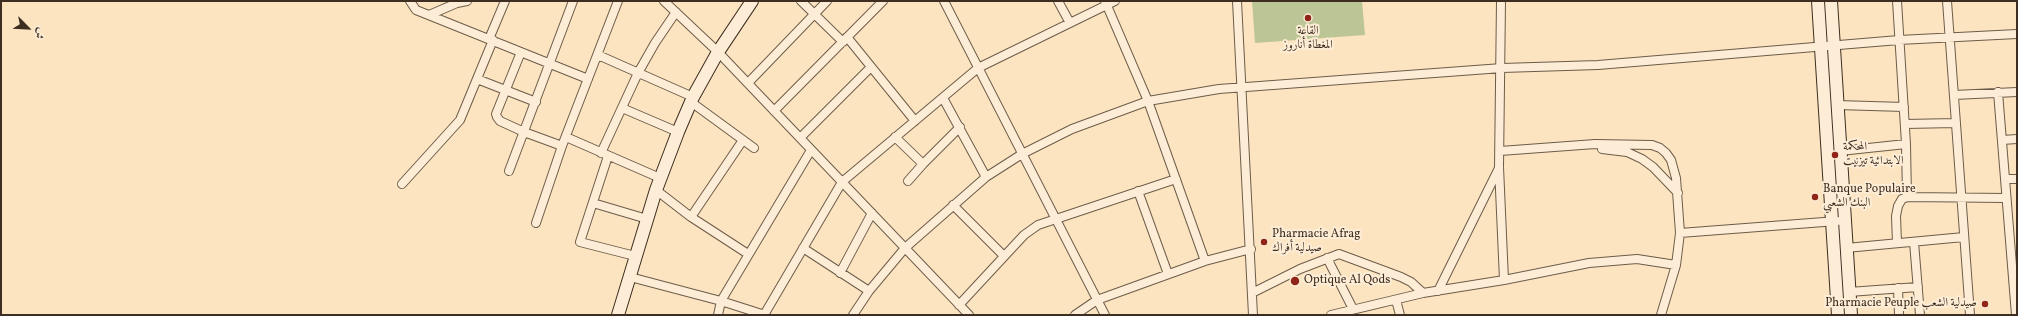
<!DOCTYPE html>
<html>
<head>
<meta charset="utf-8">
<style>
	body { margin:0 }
	#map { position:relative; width:2018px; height:316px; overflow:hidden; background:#fce4c0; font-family:Vollkorn,Amiri,serif }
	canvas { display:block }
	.frame { position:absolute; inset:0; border:2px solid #3d2e21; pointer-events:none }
	.north { position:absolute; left:8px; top:8px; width:40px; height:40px; -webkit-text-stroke:3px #fdedd6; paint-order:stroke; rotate:114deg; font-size:11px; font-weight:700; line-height:16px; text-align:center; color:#3d2e21 }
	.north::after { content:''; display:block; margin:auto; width:14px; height:18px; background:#3d2e21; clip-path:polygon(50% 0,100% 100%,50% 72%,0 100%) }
</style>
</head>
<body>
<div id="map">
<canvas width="2018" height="316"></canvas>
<div class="frame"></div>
<div class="north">ش</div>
</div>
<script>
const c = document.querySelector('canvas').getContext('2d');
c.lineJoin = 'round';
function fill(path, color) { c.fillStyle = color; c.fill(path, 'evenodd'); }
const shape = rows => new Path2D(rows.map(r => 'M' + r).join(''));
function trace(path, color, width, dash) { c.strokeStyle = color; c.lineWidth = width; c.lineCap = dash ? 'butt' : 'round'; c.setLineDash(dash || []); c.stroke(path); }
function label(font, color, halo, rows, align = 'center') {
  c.font = font + ' Vollkorn,Amiri,serif'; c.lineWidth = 4; c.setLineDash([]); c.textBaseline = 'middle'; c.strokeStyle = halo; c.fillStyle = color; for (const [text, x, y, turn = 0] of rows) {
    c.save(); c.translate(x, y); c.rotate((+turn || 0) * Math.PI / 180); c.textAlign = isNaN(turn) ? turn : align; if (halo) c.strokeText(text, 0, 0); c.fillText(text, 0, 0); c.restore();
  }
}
const green = shape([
	[1252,1,1362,1,1365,35,1255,43]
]);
const street = shape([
	[410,1,416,10,588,79],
	[664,1,718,52,969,315],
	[801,1,843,42],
	[944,1,1105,315],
	[1058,1,1070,23],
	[1105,1,1148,101,1205,261],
	[1237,1,1253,315],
	[1501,1,1499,167,1504,280],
	[1947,1,1970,315],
	[429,15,457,3,467,1],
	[847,37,915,121],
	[489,39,505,1],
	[521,52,496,114,497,117,500,121,524,132,562,146],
	[598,55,693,97],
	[477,79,536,102],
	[748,83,827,1],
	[1998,92,2016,315],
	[1954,95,2017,92],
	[943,98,986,177],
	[691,102,754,148],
	[1837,105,1904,107],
	[622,108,678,132],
	[774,111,883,1],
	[1905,124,1956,123],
	[566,137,660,178],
	[895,137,923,164],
	[800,138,871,67],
	[2002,140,2017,139],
	[1602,149,1627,152,1642,159,1653,167,1678,193],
	[1500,151,1595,144,1652,145,1660,148,1666,153,1671,160,1676,178,1680,233,1676,265,1661,315],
	[1840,151,1906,144],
	[601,153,638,73,655,43,676,12],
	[608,156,580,242,635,256],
	[509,171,573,1],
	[2005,179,2017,179],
	[908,181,923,164,960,127],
	[402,184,460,120,493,40],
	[656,190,691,217,748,254],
	[1138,191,1168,274],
	[1907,197,2006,198],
	[593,203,647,219],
	[953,205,1004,256],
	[691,217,743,140],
	[536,223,562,146,618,1],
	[1680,233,1837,221],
	[1914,242,1920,315],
	[1897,243,1896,216,1898,206,1902,199,1907,197,1906,144,1897,1],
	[803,248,869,291],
	[1846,248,1964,237],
	[1327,258,1353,309],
	[840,273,872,213],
	[630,277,721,301,765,315],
	[1898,288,1899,315],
	[1438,291,1499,168],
	[1849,292,1918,287],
	[1252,293,1300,269,1339,254,1401,277,1411,282,1423,293],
	[1396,300,1400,315],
	[959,305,1024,235,1038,225,1176,179],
	[718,315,721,301,811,150],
	[764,315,842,182,978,68,1115,1],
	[853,315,869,291,905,248,986,177,1022,154,1072,129,1148,101,1219,89,1502,68,1598,65,1899,40,2017,34],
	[1075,315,1097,300,1205,261,1251,249],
	[1331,315,1423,293,1504,280,1589,263,1637,259,1676,265]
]);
const secondary = shape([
	[1818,1,1838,315],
	[1831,1,1851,315],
	[618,315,656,190,678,132,693,97,718,52,752,1]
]);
const markers = [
	[1308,18,4,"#8f2418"],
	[1835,155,4,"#8f2418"],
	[1815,197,4,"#8f2418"],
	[1264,242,4,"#8f2418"],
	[1295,281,5,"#8f2418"],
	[1985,304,4,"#8f2418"]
];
const poiNames = [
	["القاعة",1308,32,"center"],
	["المغطاة أناروز",1308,46,"center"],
	["المحكمة",1843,148],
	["الابتدائية تيزنيت",1843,162],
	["Banque Populaire",1823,190],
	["البنك الشعبي",1823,204],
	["Pharmacie Afrag",1272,235],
	["صيدلية أفراك",1272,249],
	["Optique Al Qods",1304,281],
	["Pharmacie Peuple صيدلية الشعب",1977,304,"right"]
];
fill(green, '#bbc596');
trace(street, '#6d5c49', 10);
trace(secondary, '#3d2e21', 14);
trace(street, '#fdedd6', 8);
trace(secondary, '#fdedd6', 12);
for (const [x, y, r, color] of markers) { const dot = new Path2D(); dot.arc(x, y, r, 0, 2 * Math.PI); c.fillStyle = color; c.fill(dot); trace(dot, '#fdedd6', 1.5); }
label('12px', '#3d2e21', '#fdedd6', poiNames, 'left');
</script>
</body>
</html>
